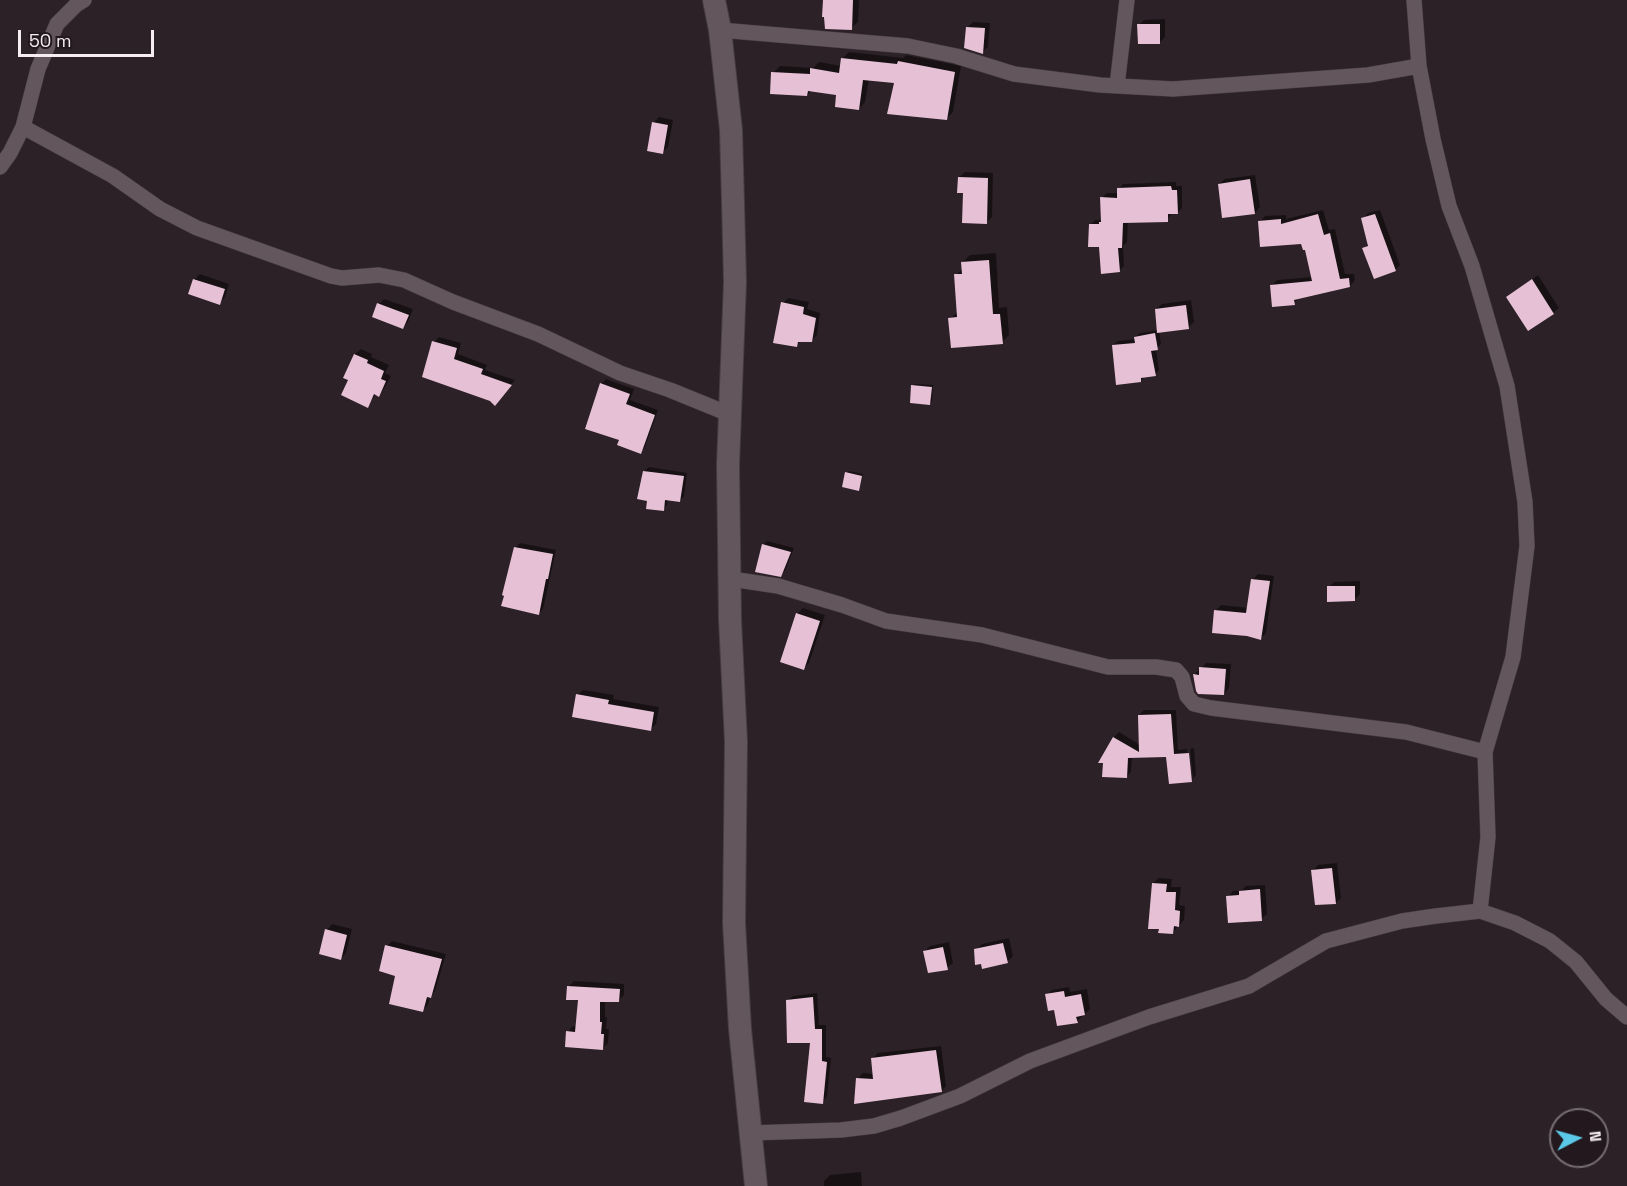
<!DOCTYPE html>
<html>
<head>
<meta charset="utf-8">
<style>
	body { margin:0 }
	#map { position:relative; width:1627px; height:1186px; overflow:hidden; background:#2c2127; font-family:"Space Grotesk",sans-serif }
	canvas { display:block }
	.north { position:absolute; left:1549px; top:1108px; width:60px; height:60px; box-sizing:border-box; background:#22181e; border:2px solid #766d72; border-radius:50%; rotate:84deg; font-size:16px; font-weight:700; line-height:24px; text-align:center; color:#f5edf1 }
	.north::after { content:''; display:block; margin:auto; width:21px; height:27px; background:#5bc8e7; clip-path:polygon(50% 0,100% 100%,50% 72%,0 100%) }
	.scale { position:absolute; left:18px; top:30px; width:136px; height:27px; box-sizing:border-box; border:3px solid #f5edf1; border-top:0; padding-left:8px; font-size:18px; line-height:21px; white-space:nowrap; color:#f5edf1; -webkit-text-stroke:4px #22181e; paint-order:stroke }
</style>
</head>
<body>
<div id="map">
<canvas width="1627" height="1186"></canvas>
<div class="north">N</div>
<div class="scale">50 m</div>
</div>
<script>
const c = document.querySelector('canvas').getContext('2d');
c.lineJoin = 'round';
function fill(path, color) { c.fillStyle = color; c.fill(path, 'evenodd'); }
const shape = rows => new Path2D(rows.map(r => 'M' + r).join(''));
function trace(path, color, width, dash) { c.strokeStyle = color; c.lineWidth = width; c.lineCap = dash ? 'butt' : 'round'; c.setLineDash(dash || []); c.stroke(path); }
const shadow = shape([
	[824,0,859,0,858,22,851,28],
	[1165,19,1165,37,1160,42,1139,25,1144,20],
	[973,22,990,23,988,47,982,52,968,27],
	[849,52,903,58,906,55,961,66,953,112,946,119,895,82,869,79,865,102,859,109,838,94,812,90,807,95,773,73,780,66,813,68,819,62,841,66,842,59],
	[659,117,673,120,668,147,662,152,653,123],
	[965,172,993,173,992,217,986,222,964,191,959,177],
	[1255,175,1260,207,1255,213,1219,184,1225,179],
	[1176,182,1176,186,1182,186,1182,208,1177,213,1172,213,1167,220,1128,222,1127,242,1123,246,1124,266,1119,271,1101,246,1090,225,1095,220,1102,220,1102,198,1107,193,1119,193,1119,189,1123,184],
	[1323,210,1329,230,1335,229,1345,274,1354,274,1355,280,1350,286,1299,298,1294,303,1272,285,1277,280,1313,277,1306,248,1302,242,1260,222,1265,216,1286,215,1286,219],
	[1380,210,1400,265,1395,270,1364,248,1369,243,1363,219,1368,213],
	[996,253,999,308,1007,307,1009,335,1002,342,950,319,957,312,956,275,963,268,963,262,970,255],
	[200,274,229,284,225,297,220,303,190,293,195,279],
	[1538,275,1559,308,1553,313,1508,297],
	[788,298,809,302,807,309,820,313,817,335,812,340,802,340,796,346,783,303],
	[384,299,413,309,408,322,403,328,379,304],
	[1191,300,1194,322,1188,328,1159,331,1161,344,1156,349,1159,370,1155,375,1145,376,1141,381,1113,345,1118,341,1136,339,1135,337,1140,333,1158,330,1156,309,1162,304],
	[439,337,461,343,458,354,487,365,485,370,515,380,500,399,434,342],
	[361,349,372,354,371,357,389,365,385,373,391,376,384,389,379,395,376,394,367,406,350,379,345,377,355,354],
	[606,379,634,389,630,400,658,410,645,447,640,452,621,439,601,384],
	[915,384,933,385,932,401,930,404,913,386],
	[649,467,687,473,684,496,680,501,668,499,667,505,663,510,644,471],
	[849,471,863,474,858,489,847,473],
	[767,541,794,548,785,571,780,575,763,545],
	[520,543,556,550,543,609,539,614,515,548],
	[1258,574,1274,576,1266,633,1260,639,1247,635,1215,611,1221,605,1249,608,1253,579],
	[1360,581,1360,594,1354,600,1329,587,1334,582],
	[803,608,825,615,809,663,804,668,797,614],
	[1206,663,1231,664,1229,688,1224,694,1194,675],
	[583,690,614,695,613,699,659,707,656,724,651,729,577,695],
	[1144,710,1176,710,1178,750,1187,749,1190,778,1193,778,1190,749,1194,748,1196,775,1191,781,1168,756,1132,756,1131,772,1126,777,1104,762,1100,762,1114,737,1119,732,1140,745,1139,715],
	[1337,863,1341,898,1336,903,1313,870,1318,865],
	[1159,878,1172,879,1171,887,1181,887,1179,905,1185,906,1184,920,1173,932,1153,883],
	[1265,885,1267,914,1261,919,1228,897,1233,891,1241,891,1246,886],
	[332,924,352,929,346,953,341,958,327,930],
	[1009,938,1013,956,1007,962,976,950,982,944],
	[392,941,446,954,435,991,430,996,428,1005,423,1010,397,975,387,946],
	[949,942,953,963,947,968,924,952,930,946],
	[574,981,624,984,624,995,618,1001,605,1000,605,1017,607,1017,606,1029,609,1029,608,1043,602,1049,568,1032,573,1026,577,1027,579,999,568,987],
	[1069,987,1070,992,1087,989,1090,1009,1077,1021,1055,1008,1047,995,1052,990],
	[817,993,819,1025,826,1025,826,1057,831,1058,827,1097,822,1102,812,1042,788,1000,793,996],
	[941,1046,946,1086,941,1091,857,1079,863,1073,874,1074,872,1059,878,1053],
	[861,1172,862,1186,824,1186,824,1181,830,1175]
]);
const building = shape([
	[823,0,853,0,852,30,825,29,824,17,822,17],
	[1137,24,1160,24,1160,44,1138,44],
	[966,27,985,28,983,54,964,48],
	[841,58,897,64,898,61,955,72,947,120,887,114,894,83,863,80,859,110,835,107,836,95,808,91,807,96,770,94,771,72,810,74,810,68,839,73],
	[652,122,668,125,663,154,647,151],
	[958,177,988,178,987,224,962,223,963,193,957,193],
	[1250,179,1255,214,1222,218,1218,184],
	[1171,186,1172,190,1177,190,1178,214,1168,214,1168,222,1123,223,1122,248,1118,248,1120,272,1101,274,1099,247,1088,247,1089,224,1099,224,1099,222,1101,222,1100,197,1117,198,1117,188],
	[1318,214,1324,235,1330,233,1340,279,1349,278,1350,287,1294,300,1295,305,1272,307,1270,285,1312,281,1305,250,1303,250,1301,244,1260,247,1258,221,1281,219,1281,224],
	[1375,214,1396,271,1374,279,1362,248,1368,246,1361,218],
	[989,260,993,314,1000,314,1003,344,951,348,948,318,957,317,954,274,962,274,961,262],
	[193,279,225,289,220,305,188,294],
	[1532,279,1554,314,1528,331,1506,297],
	[781,302,804,307,803,314,816,318,812,342,798,342,797,347,773,343],
	[377,303,409,315,403,329,372,317],
	[1186,305,1189,329,1157,333,1155,309],
	[1155,333,1158,350,1151,351,1156,376,1141,378,1141,382,1116,385,1112,345,1135,343,1134,337],
	[432,341,457,348,454,359,483,369,481,374,512,385,495,406,490,401,422,377],
	[354,354,368,360,367,363,384,371,381,379,386,381,379,397,374,394,368,408,341,395,348,380,343,378],
	[600,383,630,394,626,404,655,415,641,454,617,445,619,440,585,429],
	[911,385,932,387,930,405,910,403],
	[643,471,684,476,680,502,665,500,664,511,646,509,647,501,637,499],
	[845,472,862,476,859,491,842,487],
	[762,544,791,552,781,577,755,572],
	[514,547,553,554,548,579,546,579,539,615,501,606,504,596,502,595],
	[1251,579,1270,581,1261,640,1247,636,1212,633,1214,610,1246,613],
	[1327,586,1355,586,1355,601,1327,602],
	[796,613,820,621,804,670,780,662],
	[1199,667,1226,669,1224,695,1198,694,1196,691,1193,674,1199,675],
	[576,694,609,700,608,704,654,712,651,731,572,717],
	[1171,714,1174,754,1189,753,1192,782,1169,784,1166,757,1128,758,1127,778,1102,777,1103,763,1098,763,1113,737,1139,752,1138,715],
	[1332,868,1336,904,1315,905,1311,870],
	[1152,883,1167,884,1166,892,1176,892,1175,910,1180,911,1179,927,1174,926,1173,934,1158,933,1159,929,1148,929],
	[1260,889,1262,921,1228,923,1226,896,1239,895,1239,891],
	[325,929,347,935,341,960,319,954],
	[1003,943,1008,963,982,969,981,964,975,965,974,949],
	[385,945,442,959,431,998,427,997,423,1012,389,1004,395,976,379,971],
	[943,947,948,970,928,973,923,951],
	[567,986,620,989,619,1002,600,1002,600,1022,602,1022,601,1034,604,1034,603,1050,565,1047,566,1031,575,1032,578,1000,566,1000],
	[1064,991,1065,997,1081,994,1085,1015,1076,1017,1078,1023,1057,1026,1054,1010,1048,1011,1045,994],
	[813,997,815,1029,822,1029,822,1061,827,1062,823,1104,804,1102,810,1043,787,1043,786,1000],
	[936,1050,942,1092,854,1104,856,1078,873,1079,871,1058]
]);
const street = shape([
	[1414,0,1419,66,1433,139,1449,206,1472,266,1507,386,1525,502,1527,546,1513,657,1485,752,1488,837,1480,911],
	[720,30,908,46,956,56,1014,74,1100,85,1173,89,1368,75,1419,66],
	[1117,86,1127,0],
	[23,127,113,176,160,209,197,228,331,276,342,278,379,275,404,280,453,302,538,334,620,373,670,390,729,414],
	[0,167,10,153,23,127,38,69,57,24,76,5,84,0],
	[731,579,778,586,842,605,886,621,982,635,1108,667,1156,667,1176,670,1182,677,1187,696,1194,704,1211,708,1406,732,1485,752],
	[750,1133,841,1130,874,1126,901,1118,960,1096,1030,1061,1149,1017,1249,986,1326,941,1402,921,1436,916,1480,911,1515,923,1550,941,1576,962,1606,999,1627,1017]
]);
const secondary = shape([
	[714,0,720,30,731,130,733,203,735,282,728,465,730,620,736,742,734,923,740,1029,756,1186]
]);
fill(shadow, '#0007');
fill(building, '#e6c1d6');
trace(street, '#463d42', 16);
trace(secondary, '#463d42', 24);
trace(street, '#63565d', 15);
trace(secondary, '#63565d', 22);
</script>
</body>
</html>
